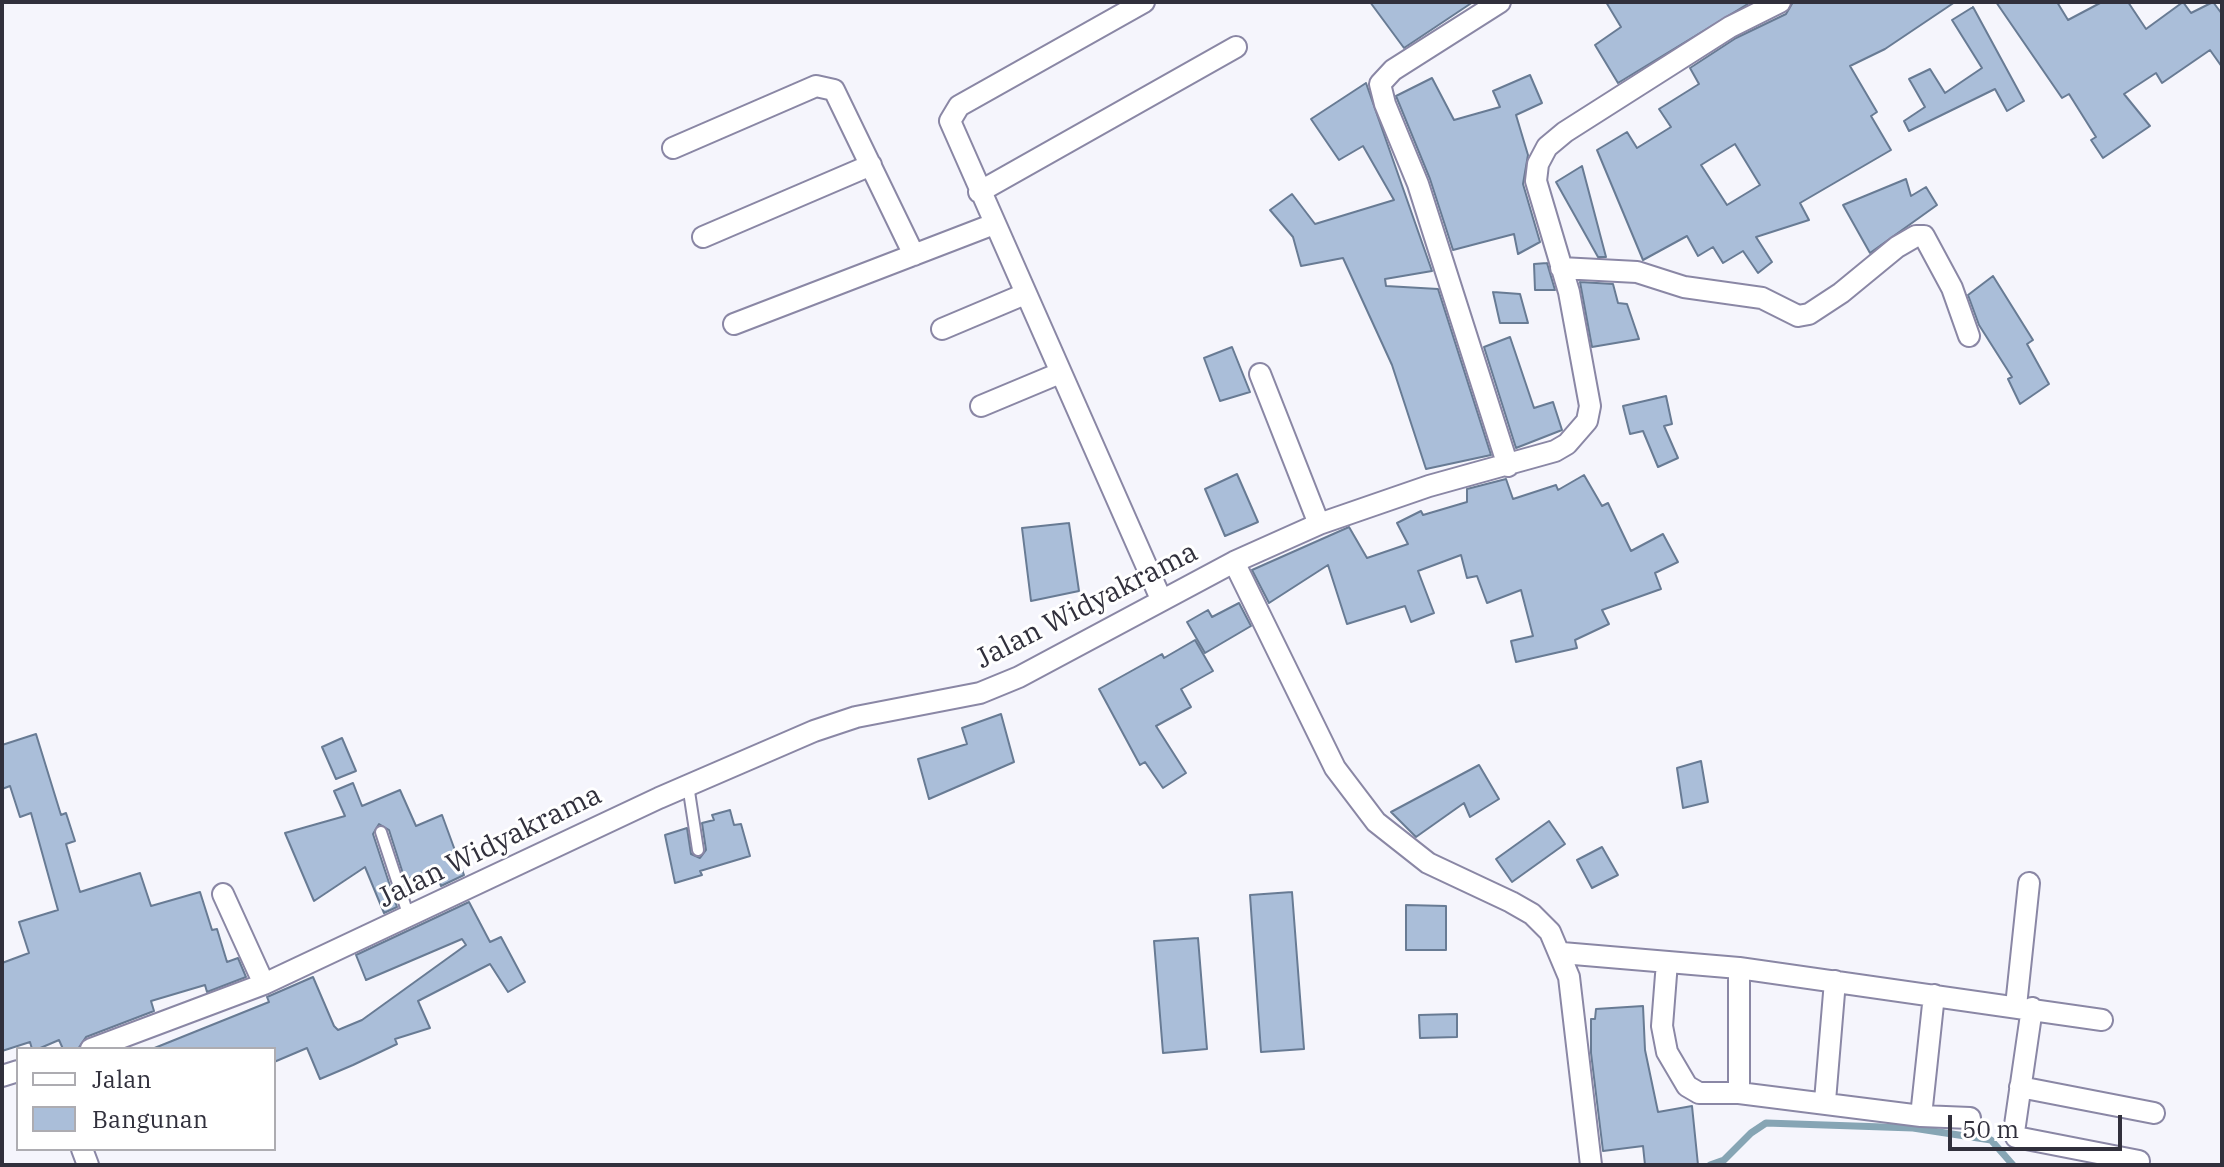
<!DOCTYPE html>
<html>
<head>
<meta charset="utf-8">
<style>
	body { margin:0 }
	#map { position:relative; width:2224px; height:1167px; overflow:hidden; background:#f5f5fc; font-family:"IBM Plex Serif",serif }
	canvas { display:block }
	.frame { position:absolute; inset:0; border:4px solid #31303c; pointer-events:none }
	.legend { position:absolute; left:16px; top:1047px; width:260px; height:104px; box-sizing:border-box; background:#fff; border:2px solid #adacb1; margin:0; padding:10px 14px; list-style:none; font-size:24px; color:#31303c }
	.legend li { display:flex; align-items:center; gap:16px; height:40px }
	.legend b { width:40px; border:2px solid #adacb1 }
	.scale { position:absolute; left:1948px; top:1115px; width:174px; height:36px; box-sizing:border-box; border:4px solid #31303c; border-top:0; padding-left:10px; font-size:24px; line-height:28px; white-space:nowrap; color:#31303c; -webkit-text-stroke:6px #fff; paint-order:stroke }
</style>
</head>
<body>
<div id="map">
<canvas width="2224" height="1167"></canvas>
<div class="frame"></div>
<ul class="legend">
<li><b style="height:10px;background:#fff"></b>Jalan</li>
<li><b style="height:22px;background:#aabed9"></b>Bangunan</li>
</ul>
<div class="scale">50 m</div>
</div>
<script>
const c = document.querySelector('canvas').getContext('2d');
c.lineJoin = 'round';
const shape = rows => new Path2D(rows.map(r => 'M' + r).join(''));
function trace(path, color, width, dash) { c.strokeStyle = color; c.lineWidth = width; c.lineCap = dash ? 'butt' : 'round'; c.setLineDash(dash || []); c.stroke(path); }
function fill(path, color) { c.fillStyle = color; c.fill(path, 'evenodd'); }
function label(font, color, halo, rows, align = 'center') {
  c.font = font + ' "IBM Plex Serif",serif'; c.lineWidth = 6; c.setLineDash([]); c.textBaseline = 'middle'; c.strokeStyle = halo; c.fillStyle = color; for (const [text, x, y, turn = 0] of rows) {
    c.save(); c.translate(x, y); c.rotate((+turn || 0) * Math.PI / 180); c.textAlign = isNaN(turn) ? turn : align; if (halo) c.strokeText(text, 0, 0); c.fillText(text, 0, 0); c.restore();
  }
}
const stream = shape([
	[1710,1165,1724,1160,1751,1133,1766,1123,1913,1128,1991,1140,2013,1165]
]);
const building = shape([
	[1370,2,1473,2,1404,48,1370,2],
	[1606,2,1751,2,1618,83,1595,45,1621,27,1606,2],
	[1793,2,1955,2,1885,49,1850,66,1877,112,1871,116,1891,150,1800,203,1809,220,1756,237,1772,262,1758,273,1743,251,1723,263,1713,247,1698,256,1687,236,1643,260,1597,150,1627,132,1637,148,1671,127,1659,109,1699,84,1690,68,1736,38,1786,14,1793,2],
	[1735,144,1760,185,1727,205,1701,165,1735,144],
	[1996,2,2057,2,2068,20,2102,2,2128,2,2146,29,2183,2,2191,13,2213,2,2222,14,2222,67,2210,50,2162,83,2156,73,2124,94,2150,126,2103,158,2091,140,2096,137,2069,94,2062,98,1996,2],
	[1973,7,2024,101,2007,111,1995,89,1909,131,1904,121,1925,107,1909,79,1930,69,1945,93,1982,68,1952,20,1973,7],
	[1530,75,1542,103,1516,115,1528,155,1523,184,1540,242,1518,254,1514,234,1453,250,1430,179,1396,96,1432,78,1454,120,1500,107,1493,91,1530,75],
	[1366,83,1432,271,1385,279,1386,286,1438,289,1491,455,1426,469,1392,365,1343,258,1301,266,1293,237,1270,210,1292,194,1315,224,1394,200,1363,146,1339,160,1311,119,1366,83],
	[1582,166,1606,257,1598,257,1556,182,1582,166],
	[1906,179,1911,196,1926,187,1937,205,1870,253,1843,205,1906,179],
	[1547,263,1555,290,1535,290,1534,264,1547,263],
	[1993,276,2033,340,2027,344,2049,384,2020,404,2008,379,2012,377,1979,325,1968,295,1993,276],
	[1580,282,1613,284,1618,303,1627,304,1639,339,1592,347,1580,282],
	[1493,292,1520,294,1528,323,1500,323,1493,292],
	[1510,337,1534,408,1553,402,1562,430,1516,448,1484,347,1510,337],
	[1232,347,1250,392,1220,401,1204,358,1232,347],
	[1666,396,1672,424,1664,426,1678,458,1658,467,1643,431,1630,434,1623,406,1666,396],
	[1237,474,1258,522,1225,536,1205,489,1237,474],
	[1584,475,1602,506,1608,503,1631,551,1663,534,1678,562,1655,573,1661,589,1602,610,1609,624,1575,640,1577,648,1516,662,1511,641,1533,636,1521,590,1487,603,1477,576,1467,578,1461,555,1418,571,1434,613,1411,622,1405,606,1347,624,1328,565,1269,603,1252,570,1349,527,1367,558,1408,544,1397,523,1421,511,1423,515,1467,502,1467,489,1506,479,1513,499,1556,485,1558,490,1584,475],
	[1069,523,1079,591,1031,601,1022,528,1069,523],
	[1239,603,1251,626,1205,653,1187,622,1208,610,1212,617,1239,603],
	[1195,640,1213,671,1181,689,1191,707,1156,726,1186,773,1163,788,1145,762,1140,765,1099,689,1162,654,1164,658,1195,640],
	[1001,714,1014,762,929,799,918,759,967,744,962,728,1001,714],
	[36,734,61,815,66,813,75,841,66,844,80,892,140,873,151,906,200,892,212,930,217,929,227,962,238,958,246,977,207,992,205,985,151,1001,154,1011,86,1037,78,1049,63,1049,59,1040,38,1049,32,1049,30,1042,2,1051,2,963,29,953,19,922,58,910,31,813,20,817,10,786,2,789,2,745,36,734],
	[342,738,356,771,336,779,322,747,342,738],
	[1701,761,1708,802,1683,808,1677,768,1701,761],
	[1479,765,1499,799,1470,817,1464,803,1416,837,1391,812,1479,765],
	[353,783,362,806,400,790,416,826,442,815,464,875,441,886,434,868,405,880,389,830,379,824,373,834,397,907,384,913,365,867,314,901,285,833,345,816,334,791,353,783],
	[730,810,734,825,741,824,750,856,700,871,702,875,675,883,665,835,687,828,691,854,700,858,706,850,702,823,714,820,712,815,730,810],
	[1549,821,1565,844,1512,882,1496,859,1549,821],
	[1602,847,1618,875,1592,888,1577,860,1602,847],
	[1292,892,1304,1049,1261,1052,1250,895,1292,892],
	[469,902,490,942,501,937,525,982,508,992,490,964,418,1001,430,1028,395,1039,397,1044,353,1065,320,1079,307,1048,274,1062,274,1049,152,1049,269,1002,267,997,313,977,334,1026,338,1030,362,1020,466,945,462,939,366,980,356,955,469,902],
	[1406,905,1446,906,1446,950,1406,950,1406,905],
	[1198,938,1207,1049,1163,1053,1154,941,1198,938],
	[1643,1006,1645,1050,1658,1112,1692,1106,1698,1165,1645,1165,1643,1146,1603,1151,1591,1053,1591,1019,1595,1019,1596,1009,1643,1006],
	[1457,1014,1457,1037,1420,1038,1419,1015,1457,1014]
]);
const lane = shape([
	[688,785,698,850],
	[381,832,409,917]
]);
const street = shape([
	[1144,2,959,106,950,121,1161,599],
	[1500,2,1393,70,1380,84,1385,104,1418,184,1508,466],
	[673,148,816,86,834,90,914,255],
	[979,192,1236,47],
	[703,237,871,165],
	[1561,268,1637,272,1684,287,1762,298,1798,316,1809,314,1841,293,1897,247,1916,236,1924,236,1952,288,1969,336],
	[734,324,994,224],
	[942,329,1025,294],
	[1260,374,1319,524],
	[981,406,1060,373],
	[1234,562,1335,768,1376,822,1428,863,1511,902,1532,914,1550,932,1569,977,1591,1165],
	[223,894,264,984],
	[1562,953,1739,968,2102,1020],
	[1667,962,1662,1026,1667,1052,1687,1086,1699,1093,1739,1093,1921,1116,1970,1118],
	[2016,1006,2029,883],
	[2032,1008,2014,1132,2016,1137,2139,1161],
	[91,1049,264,984,659,798,814,731,856,717,980,693,1019,677,1234,562,1319,524,1429,486,1555,451,1567,444,1587,421,1590,406,1569,292,1536,181,1538,164,1547,147,1565,132,1730,27,1780,2],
	[2,1076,18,1071],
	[2020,1087,2154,1113],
	[1739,1093,1739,968],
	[1825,1101,1835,981],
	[1921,1116,1934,995],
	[82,1149,88,1165]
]);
const streetNames = [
	["Jalan Widyakrama",1087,606,-27],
	["Jalan Widyakrama",490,847,-26]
];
trace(stream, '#86a5b4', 7);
fill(building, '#aabed9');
trace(building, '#687b94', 2);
trace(lane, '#8a87a5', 14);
trace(street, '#8a87a5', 24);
trace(lane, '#fff', 10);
trace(street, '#fff', 20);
label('28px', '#31303c', '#fff', streetNames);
</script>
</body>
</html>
